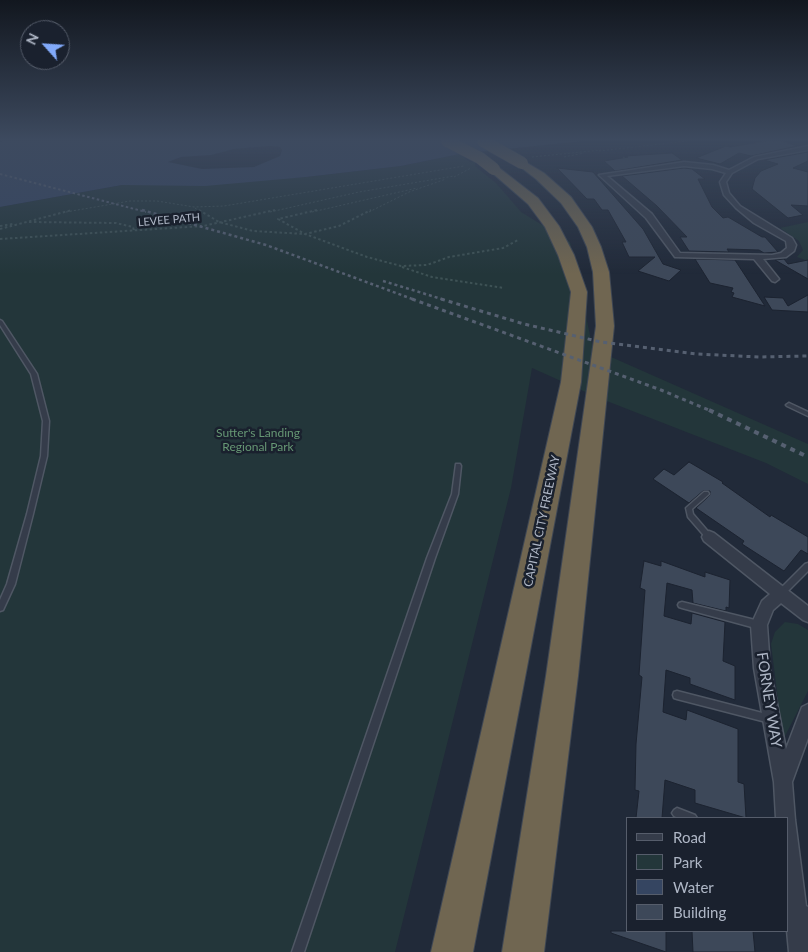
<!DOCTYPE html>
<html>
<head>
<meta charset="utf-8">
<style>
	body { margin:0 }
	#map { position:relative; width:808px; height:952px; overflow:hidden; background:#212a39; font-family:Lato,sans-serif }
	canvas { display:block }
	.legend { position:absolute; left:626px; top:817px; width:162px; height:115px; box-sizing:border-box; background:#1a212e; border:1px solid #565d6b; margin:0; padding:6px 9px; list-style:none; font-size:15px; color:#afb7c6 }
	.legend li { display:flex; align-items:center; gap:10px; height:25px }
	.legend b { width:25px; border:1px solid #565d6b }
	.north { position:absolute; left:20px; top:20px; width:50px; height:50px; box-sizing:border-box; background:#1a212e; border:1px solid #565d6b; border-radius:50%; rotate:296deg; font-size:14px; font-weight:700; line-height:20px; text-align:center; color:#afb7c6 }
	.north::after { content:''; display:block; margin:auto; width:18px; height:22px; background:#81a9f9; clip-path:polygon(50% 0,100% 100%,50% 72%,0 100%) }
</style>
</head>
<body>
<div id="map">
<canvas width="808" height="952"></canvas>
<ul class="legend">
<li><b style="height:6px;background:#353c4a"></b>Road</li>
<li><b style="height:14px;background:#23363a"></b>Park</li>
<li><b style="height:14px;background:#354561"></b>Water</li>
<li><b style="height:14px;background:#3d4859"></b>Building</li>
</ul>
<div class="north">N</div>
</div>
<script>
const c = document.querySelector('canvas').getContext('2d');
c.lineJoin = 'round';
function fill(path, color) { c.fillStyle = color; c.fill(path, 'evenodd'); }
const shape = rows => new Path2D(rows.map(r => 'M' + r).join(''));
function trace(path, color, width, dash) { c.strokeStyle = color; c.lineWidth = width; c.lineCap = dash ? 'butt' : 'round'; c.setLineDash(dash || []); c.stroke(path); }
function label(font, color, halo, rows, align = 'center') {
  c.font = font + ' Lato,sans-serif'; c.lineWidth = 5; c.setLineDash([]); c.textBaseline = 'middle'; c.strokeStyle = halo; c.fillStyle = color; for (const [text, x, y, turn = 0] of rows) {
    c.save(); c.translate(x, y); c.rotate((+turn || 0) * Math.PI / 180); c.textAlign = isNaN(turn) ? turn : align; if (halo) c.strokeText(text, 0, 0); c.fillText(text, 0, 0); c.restore();
  }
}
const green = shape([
	[460,154,470,162,475,161,475,166,496,183,521,212,570,242,593,349,808,444,808,484,766,463,599,398,532,368,511,488,395,952,0,952,0,207,122,185,306,177,401,166],
	[808,222,808,261,797,257,803,250,799,241,780,228],
	[785,622,798,624,808,630,808,691,783,740,771,644,775,632]
]);
const water = shape([
	[3,141,583,141,460,154,401,166,306,177,205,186,122,185,0,207,0,142],
	[270,146,280,147,282,150,280,156,254,167,202,169,168,162,181,157,211,155,234,149]
]);
const building = shape([
	[767,141,782,141,797,146,751,156,739,153,720,164,696,158,726,146,730,147,767,141],
	[808,152,808,161,793,168,808,172,808,206,791,205,803,215,788,218,752,189,755,178,761,171,778,164,764,160,808,152],
	[672,153,682,160,615,171,604,161,628,157,625,156,672,153],
	[557,168,593,172,643,229,663,264,681,270,669,281,638,271,655,257,629,257,622,242,626,242,608,210,602,210,594,199,587,199,557,168],
	[684,168,692,169,705,179,698,179,712,207,723,218,728,217,762,237,765,237,778,252,764,253,759,250,727,249,729,252,689,251,680,237,687,237,657,206,622,176,684,168],
	[695,259,735,260,765,306,732,297,734,293,731,292,733,288,710,283,695,259],
	[784,259,788,264,808,260,808,279,775,260,784,259],
	[808,295,808,312,772,310,764,297,783,298,788,306,808,295],
	[689,462,723,482,722,483,770,517,771,515,808,537,808,554,801,550,784,571,742,544,744,541,696,508,710,495,710,491,703,491,689,503,653,479,664,469,674,475,689,462],
	[644,561,661,566,661,561,705,577,705,572,730,580,729,608,726,607,726,611,693,603,692,590,667,583,664,616,691,624,692,613,725,622,723,661,735,666,735,700,690,684,690,678,666,670,663,712,686,720,687,710,738,729,738,782,744,784,746,818,695,803,695,790,665,780,662,818,636,818,639,791,635,790,636,744,642,677,639,675,645,590,640,588,644,561],
	[611,931,666,931,666,952,611,933,611,931],
	[692,931,753,931,755,952,693,952,692,931]
]);
const pathFar1 = shape([
	[599,151,687,141],
	[532,157,601,150],
	[564,157,584,153],
	[623,157,632,162],
	[454,177,471,168],
	[195,208,201,212],
	[66,212,130,201,157,201,194,207,224,206,464,166],
	[270,212,359,192,454,176],
	[312,212,417,188],
	[369,212,409,192,446,179]
]);
const path = shape([
	[199,210,219,222,253,231,305,234,339,226,371,210],
	[317,210,278,219,305,234,367,257,401,266,427,265,449,257,503,248,518,240],
	[29,222,116,223,133,227,134,231],
	[0,226,13,224],
	[0,229,72,210],
	[0,239,203,226,275,210],
	[402,267,432,277,504,288]
]);
const service = shape([
	[0,320,2,321,37,374,49,421,47,456,33,514,15,584,3,610,0,611,0,600,7,584,27,514,41,456,43,421,31,374,0,325,0,320],
	[789,403,808,412,808,416,787,406,786,405,789,403],
	[456,464,460,464,461,466,458,494,435,558,304,952,292,952,427,558,452,494,456,464],
	[704,492,708,492,709,494,692,509,693,514,711,535,712,537,711,539,709,540,707,539,688,517,686,508,704,492],
	[808,563,808,571,784,595,781,596,778,595,777,593,778,591,805,564,808,563],
	[682,602,759,621,762,622,763,625,762,628,759,629,682,608,679,607,678,605,679,603,682,602],
	[677,691,770,715,773,716,774,719,773,722,770,723,677,699,674,698,673,695,674,692,677,691],
	[677,808,695,815,697,818,678,818,674,816,672,813,674,810,677,808]
]);
const minor = shape([
	[808,146,808,150,758,159,732,173,726,182,729,193,740,206,792,238,796,245,794,251,786,257,763,259,779,279,775,282,772,281,754,259,675,257,646,218,599,175,684,162,713,165,729,170,754,157,808,146],
	[684,166,712,169,726,173,720,182,724,195,736,208,754,223,786,241,787,248,781,253,772,255,680,253,652,214,607,176,684,166],
	[709,531,714,533,808,606,808,622,803,620,781,603,773,610,767,625,770,668,786,749,802,707,808,704,808,738,792,782,795,820,806,906,808,907,808,952,789,952,787,930,787,818,776,818,774,782,754,668,751,625,762,601,770,594,704,541,702,537,704,533,709,531]
]);
const motorway = shape([
	[522,160,544,173,571,197,592,227,601,247,609,272,614,326,578,676,544,952,502,952,546,676,596,326,593,272,587,247,578,227,561,203,536,179,518,165,516,163,522,160],
	[494,166,498,167,538,198,559,226,574,255,587,292,581,382,473,952,431,952,561,382,571,292,558,255,545,227,528,204,490,171,488,169,494,166]
]);
const railFar3 = shape([
	[0,174,146,212]
]);
const railFar2 = shape([
	[142,210,266,245,415,300],
	[383,281,445,300]
]);
const railFar1 = shape([
	[412,299,661,390,711,411],
	[441,299,524,324,601,342,697,354,759,357,808,356]
]);
const rail = shape([
	[709,410,808,457]
]);
const motorwayBridge = shape([
	[447,141,480,158,494,169],
	[483,141,522,163]
]);
const farStreetnames = [
	["LEVEE PATH",169,220,-5]
];
const parkNames = [
	["Sutter's Landing",258,433],
	["Regional Park",258,447]
];
const streetNames = [
	["CAPITAL CITY FREEWAY",542,521,-78]
];
const nearStreetnames = [
	["FORNEY WAY",769,700,81]
];
fill(green, '#23363a');
fill(water, '#354561');
fill(building, '#3d4859');
trace(building, '#1c2330', 1);
trace(service, '#4f5764', 3);
trace(minor, '#4f5764', 3);
trace(motorway, '#3f4754', 2);
trace(pathFar1, '#3e5255', 1, [2, 2]);
trace(path, '#3e5255', 2, [2.5, 2.5]);
fill(service, '#353c4a');
fill(minor, '#353c4a');
fill(motorway, '#706651');
trace(railFar3, '#566071', 2, [2.5, 2.5]);
trace(railFar2, '#566071', 2.5, [3, 3]);
trace(railFar1, '#566071', 3, [4, 4]);
trace(rail, '#566071', 4, [5, 5]);
trace(motorwayBridge, '#3f4754', 13, []);
trace(motorwayBridge, '#706651', 12);
const sky = c.createLinearGradient(0, 0, 0, 274);
sky.addColorStop(0, '#12171f');
sky.addColorStop(0.51, '#3d4a5f');
sky.addColorStop(1, '#3d4a5f00');
c.fillStyle = sky;
c.fillRect(0, 0, 808, 274);
label('11px', '#afb7c6', '#1a212e', farStreetnames);
label('12px', '#669774', '#1a212e', parkNames);
label('12px', '#afb7c6', '#1a212e', streetNames);
label('15px', '#afb7c6', '#1a212e', nearStreetnames);
</script>
</body>
</html>
